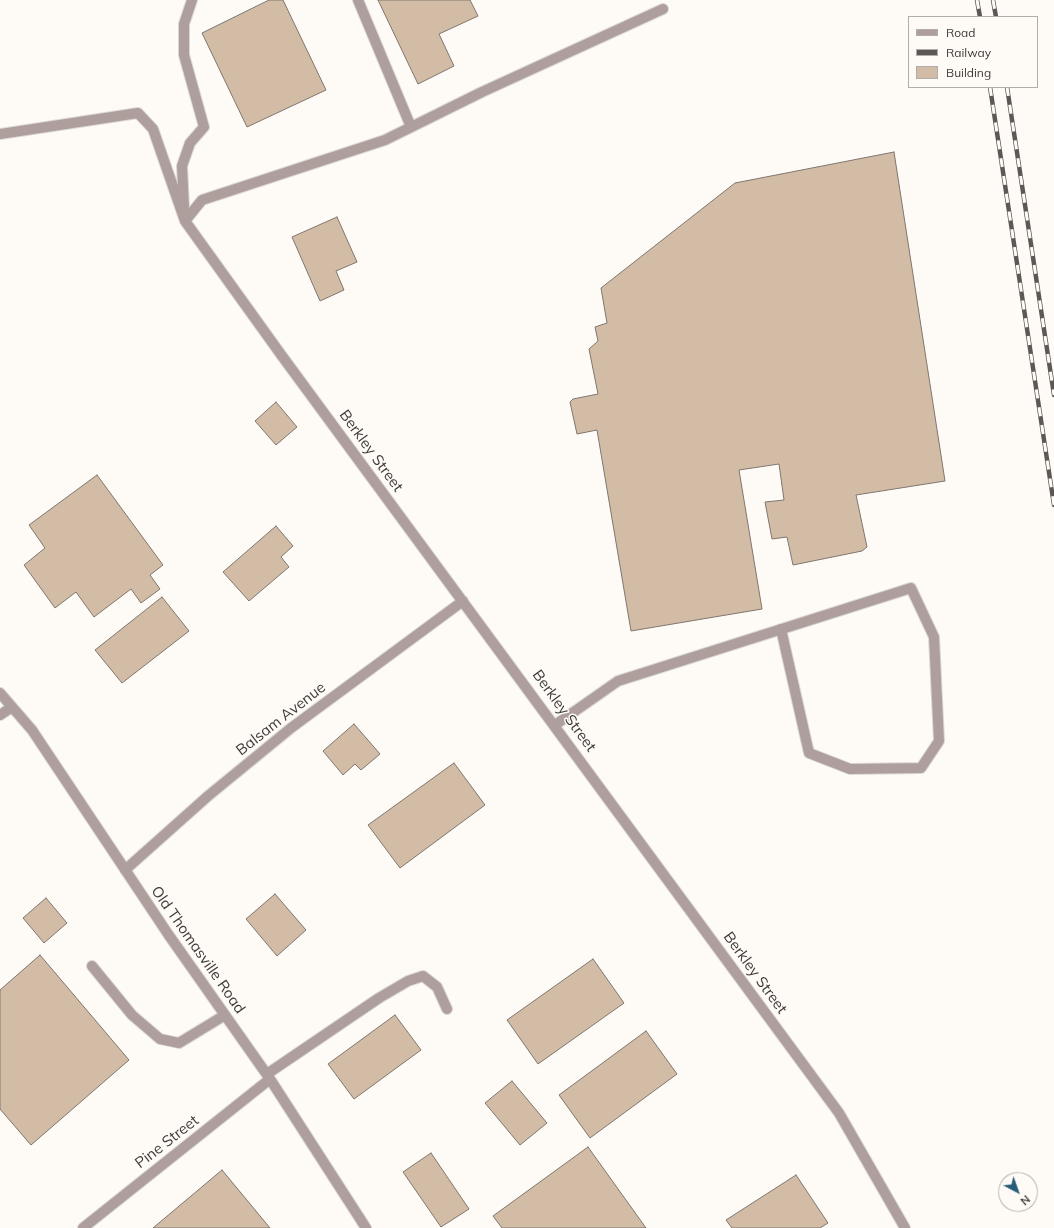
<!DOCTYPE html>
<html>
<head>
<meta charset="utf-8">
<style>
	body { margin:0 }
	#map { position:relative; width:1054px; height:1228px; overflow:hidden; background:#fefbf7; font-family:Mulish,sans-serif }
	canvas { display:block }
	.legend { position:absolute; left:908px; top:16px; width:130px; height:72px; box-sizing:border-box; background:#fefbf7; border:1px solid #b1aeaa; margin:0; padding:5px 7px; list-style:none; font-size:12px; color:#3d3a37 }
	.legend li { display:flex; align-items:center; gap:8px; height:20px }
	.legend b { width:20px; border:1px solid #b1aeaa }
	.north { position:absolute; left:998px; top:1172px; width:40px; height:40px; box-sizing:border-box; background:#fefbf7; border:1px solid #b1aeaa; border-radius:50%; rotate:139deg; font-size:11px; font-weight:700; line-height:16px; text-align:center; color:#3d3a37 }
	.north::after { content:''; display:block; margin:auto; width:14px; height:18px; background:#275d78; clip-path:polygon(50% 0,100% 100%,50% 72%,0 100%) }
</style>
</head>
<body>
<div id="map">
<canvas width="1054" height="1228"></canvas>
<ul class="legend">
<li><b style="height:5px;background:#ae9f9c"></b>Road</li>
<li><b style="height:5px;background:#5b5855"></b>Railway</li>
<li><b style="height:11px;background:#d3bca5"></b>Building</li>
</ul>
<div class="north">N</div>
</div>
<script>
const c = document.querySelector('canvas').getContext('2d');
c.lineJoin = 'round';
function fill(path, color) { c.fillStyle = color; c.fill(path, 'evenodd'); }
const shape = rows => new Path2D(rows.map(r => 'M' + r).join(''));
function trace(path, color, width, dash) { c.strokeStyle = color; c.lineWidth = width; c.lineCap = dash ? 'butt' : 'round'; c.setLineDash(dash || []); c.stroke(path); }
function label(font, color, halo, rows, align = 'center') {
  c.font = font + ' Mulish,sans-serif'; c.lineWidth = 3; c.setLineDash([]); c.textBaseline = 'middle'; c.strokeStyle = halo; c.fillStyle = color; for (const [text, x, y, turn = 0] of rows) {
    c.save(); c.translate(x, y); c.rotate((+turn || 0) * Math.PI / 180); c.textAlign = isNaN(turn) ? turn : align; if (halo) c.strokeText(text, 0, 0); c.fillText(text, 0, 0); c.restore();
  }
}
const building = shape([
	[269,0,283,0,326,90,247,127,202,33,269,0],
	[378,0,470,0,478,16,439,34,454,66,418,84,378,0],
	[894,152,945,481,856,495,867,547,862,551,793,565,787,537,772,539,765,502,784,500,779,464,739,470,762,609,631,631,597,430,577,434,570,402,573,399,598,394,589,349,598,341,595,327,607,323,601,288,735,183,894,152],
	[337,217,357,262,336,271,344,290,320,301,292,237,337,217],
	[276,402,297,427,276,445,255,421,276,402],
	[97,475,163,565,150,575,160,589,141,603,131,589,94,617,76,592,55,608,24,565,45,548,29,525,97,475],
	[276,526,293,546,281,557,289,567,249,601,223,572,276,526],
	[162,597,189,631,122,683,95,650,162,597],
	[354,724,380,754,361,770,355,764,343,775,323,751,354,724],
	[454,763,485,805,400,868,368,825,454,763],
	[275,894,306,930,277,956,246,919,275,894],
	[46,898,67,923,44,943,23,918,46,898],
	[40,955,129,1060,31,1145,0,1109,0,990,40,955],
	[593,959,624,1003,538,1064,507,1020,593,959],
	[395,1015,421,1050,354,1099,328,1064,395,1015],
	[646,1031,677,1074,590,1138,559,1095,646,1031],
	[512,1081,547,1123,520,1145,485,1103,512,1081],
	[588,1147,646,1228,502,1228,493,1216,588,1147],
	[431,1153,469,1209,441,1227,403,1172,431,1153],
	[222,1170,270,1228,153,1228,222,1170],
	[796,1175,828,1223,820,1228,732,1228,726,1220,796,1175]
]);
const minor = shape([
	[358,0,411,127],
	[0,134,138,113,153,129,185,221,282,356,839,1113,905,1228],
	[184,207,182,166,190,143,204,127,184,55,184,24,192,0],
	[185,221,202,200,385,140,482,92,663,9],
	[0,693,32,730,168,934,270,1079,366,1228],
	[0,715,12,707],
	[555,725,618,681,911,588,934,637,939,741,921,768,850,769,809,753,781,629],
	[125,870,208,796,291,728,463,601],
	[92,966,132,1015,160,1039,179,1043,225,1015],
	[267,1074,379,998,408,981,423,976,437,987,447,1009],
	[83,1228,270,1079]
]);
const rail = shape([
	[977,0,980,17],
	[993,0,996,17],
	[990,87,1054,505],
	[1007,87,1054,395]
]);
const streetNames = [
	["Berkley Street",371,451,54],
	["Berkley Street",564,711,54],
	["Balsam Avenue",281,719,-38],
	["Old Thomasville Road",198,950,55],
	["Berkley Street",755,973,54],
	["Pine Street",167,1142,-38]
];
fill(building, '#d3bca5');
trace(building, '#7e766f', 1);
trace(minor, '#dbd8d4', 12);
trace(minor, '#ae9f9c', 10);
trace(rail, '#5b5855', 4.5);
trace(rail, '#fefbf7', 3, [9]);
label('15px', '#3d3a37', '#fefbf7', streetNames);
</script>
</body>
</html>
